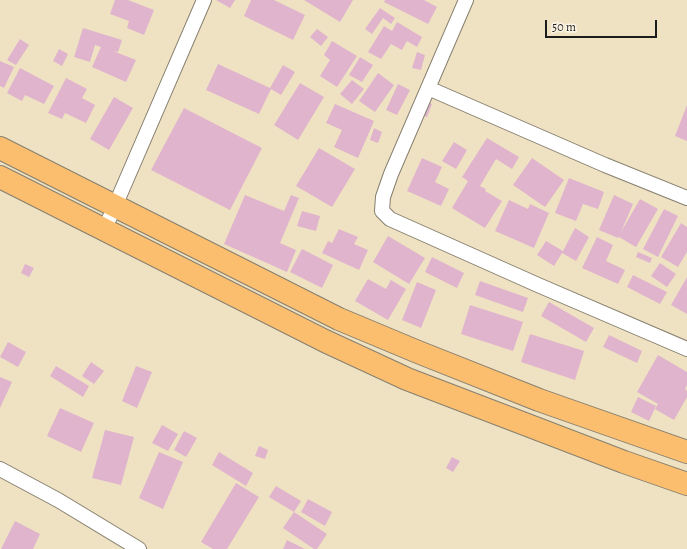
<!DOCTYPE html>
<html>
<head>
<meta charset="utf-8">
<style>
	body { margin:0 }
	#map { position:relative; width:687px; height:549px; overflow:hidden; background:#efe2c2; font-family:Alegreya,serif }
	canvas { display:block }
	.scale { position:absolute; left:545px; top:20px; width:112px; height:18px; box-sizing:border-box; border:2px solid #1c1c1c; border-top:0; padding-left:5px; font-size:12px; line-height:14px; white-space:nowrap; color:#1c1c1c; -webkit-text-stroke:3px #fcf5e5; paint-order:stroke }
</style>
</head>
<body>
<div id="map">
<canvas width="687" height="549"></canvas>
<div class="scale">50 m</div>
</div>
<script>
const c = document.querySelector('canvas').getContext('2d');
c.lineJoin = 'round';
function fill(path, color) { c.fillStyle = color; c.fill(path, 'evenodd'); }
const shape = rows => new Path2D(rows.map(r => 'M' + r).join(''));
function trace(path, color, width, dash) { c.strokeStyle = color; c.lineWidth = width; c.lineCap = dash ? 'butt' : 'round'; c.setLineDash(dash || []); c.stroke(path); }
const building = shape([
	[115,0,128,0,154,10,144,35,127,28,129,21,110,14],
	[216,0,235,0,230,8],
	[251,0,274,0,305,15,293,40,244,16],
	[304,0,353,0,340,22],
	[385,0,424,0,437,7,428,24,384,2],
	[380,8,395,18,391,24,383,18,372,34,365,29],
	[397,22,422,37,417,47,407,41,402,50,391,44,381,59,368,52,384,26,392,31],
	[83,28,122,40,118,52,113,51,136,60,126,82,92,67,101,47,95,45,90,62,74,57],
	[317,29,328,37,321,46,310,37],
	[20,39,29,45,16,65,7,60],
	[332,41,357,56,337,87,320,76,330,60,324,55],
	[59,49,68,54,62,66,53,61],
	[417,52,425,55,421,70,412,68],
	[360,57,373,65,362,82,349,75],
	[0,61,14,67,4,88,0,86],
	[218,64,270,88,283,65,295,72,281,95,271,89,259,114,206,90],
	[20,68,54,86,44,104,25,95,22,101,7,93],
	[378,73,394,85,375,112,359,101],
	[66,78,87,89,82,98,95,105,86,123,65,113,62,119,48,113],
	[352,80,364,89,352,104,340,94],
	[300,83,324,97,298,140,274,125],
	[398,84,410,90,397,115,386,110],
	[114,97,133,108,109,150,90,139],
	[424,100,432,104,427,117,418,114],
	[335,104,374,121,358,158,334,147,342,130,326,123],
	[687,105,687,141,675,136],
	[184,108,262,148,230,210,151,170],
	[374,128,382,132,378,143,370,140],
	[487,138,519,157,512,169,496,159,480,186,486,189,485,191,502,201,485,228,452,208,468,181,462,177],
	[454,142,467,150,456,169,442,161],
	[319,148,355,169,332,207,296,186],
	[422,158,442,167,435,182,449,189,441,206,407,191],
	[532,158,564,180,545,207,513,185],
	[569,178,604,192,598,209,583,204,576,221,555,213],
	[245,195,284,211,291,195,299,198,280,243,296,250,287,272,224,244],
	[614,195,633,204,621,232,640,199,658,209,636,247,619,237,618,238,599,230],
	[509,200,528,209,530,204,549,213,534,248,495,231],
	[664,209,678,216,658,257,643,249],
	[302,211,320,216,316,231,297,226],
	[681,223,687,227,687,252,678,267,661,257],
	[575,228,589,237,576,261,562,253,554,266,537,255,546,241,563,251],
	[339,229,358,237,354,244,368,250,359,270,322,253,328,241,332,243],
	[388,236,425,258,409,284,373,262],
	[597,237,613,245,606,261,625,270,618,284,582,268],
	[302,249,333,265,322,288,290,272],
	[638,252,652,258,650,263,636,257],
	[432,257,464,273,457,288,425,272],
	[660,263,676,274,667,287,651,276],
	[25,264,34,268,29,277,21,273],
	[633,275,667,292,660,304,627,287],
	[687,277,687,314,671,305],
	[368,279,386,289,391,280,406,289,388,320,355,301],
	[480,281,528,298,523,312,475,295],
	[417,282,436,290,421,328,402,320],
	[549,302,594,328,586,342,541,316],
	[470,305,523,322,513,351,461,334],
	[530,334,584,351,575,380,521,362],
	[609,335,642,351,637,363,603,347],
	[8,342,26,352,18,367,0,357],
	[658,355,687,372,687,385,685,389,687,391,687,397,674,420,655,409,658,404,637,392],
	[91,362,104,371,94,384,82,376],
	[56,366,89,386,83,397,50,376],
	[136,366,152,372,137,408,122,401],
	[0,377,12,382,0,408],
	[638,397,656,406,649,421,631,412],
	[60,408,94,423,81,452,47,436],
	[162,425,178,434,168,451,152,443],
	[105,430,134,437,121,485,92,478],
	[184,431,197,438,186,457,174,450],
	[259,446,268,450,265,459,255,456],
	[159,452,183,462,163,509,139,498],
	[219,452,253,473,246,486,212,465],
	[452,457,460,461,453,472,446,468],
	[236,483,259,497,227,549,213,549,201,542],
	[276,486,301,501,294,512,327,534,317,549,314,549,283,528,294,512,269,497],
	[308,499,332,512,325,526,301,512],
	[15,521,40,534,33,549,1,549],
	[287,540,305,549,283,549]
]);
const street = shape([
	[466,0,391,174,383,197,382,211,390,219,538,285,687,349],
	[428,88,605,165,687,198],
	[104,230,115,206,204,0],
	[0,469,58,500,139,549]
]);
const primary = shape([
	[0,148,339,319,418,352,539,400,687,452],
	[0,177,325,341,407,379,624,462,687,484]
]);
fill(building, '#e0b4cd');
trace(street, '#867f6f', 16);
trace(primary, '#867f6f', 24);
trace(street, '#fff', 14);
trace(primary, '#fbbe6e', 22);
</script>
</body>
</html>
